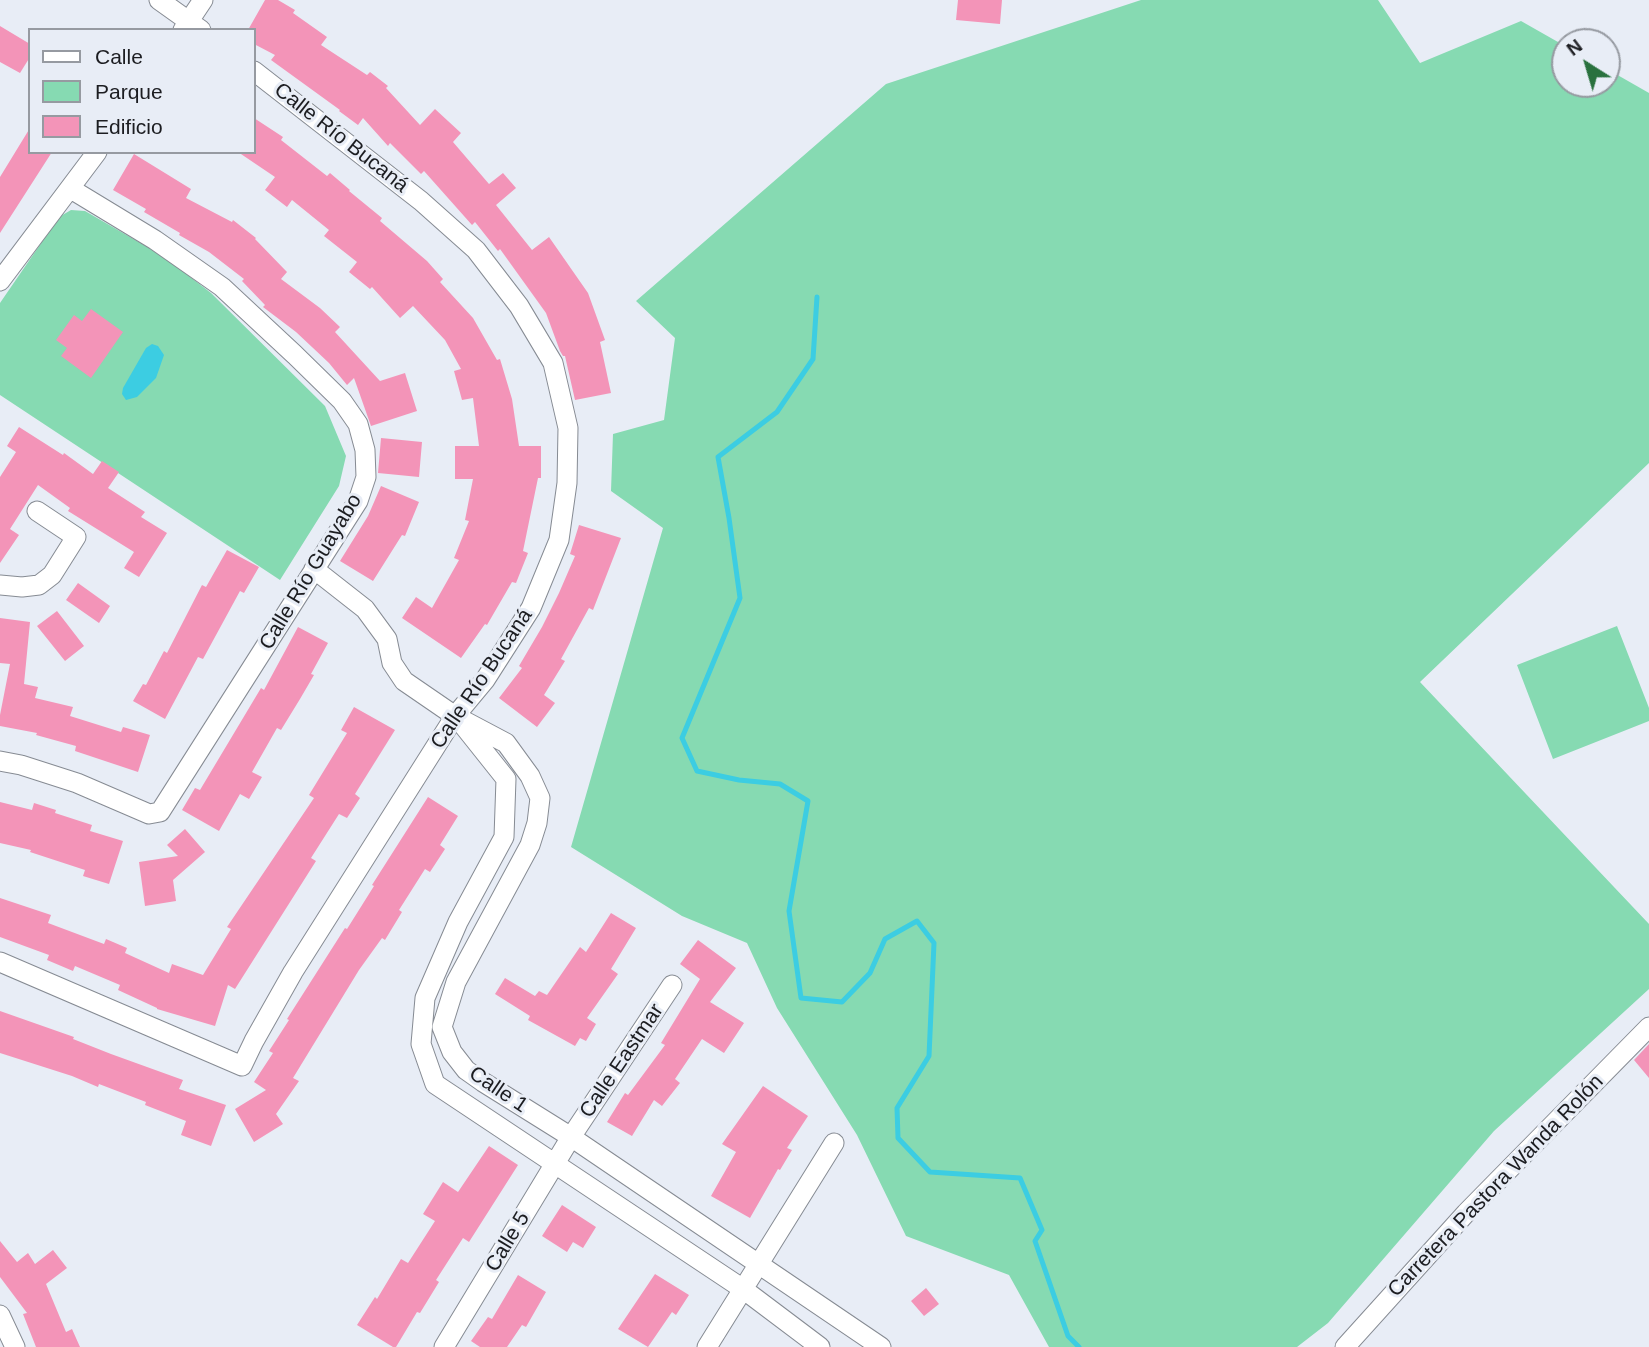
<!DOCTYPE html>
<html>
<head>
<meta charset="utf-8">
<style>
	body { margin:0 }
	#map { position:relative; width:1649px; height:1347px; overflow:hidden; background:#e8edf6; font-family:Helvetica,sans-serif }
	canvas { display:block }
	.legend { position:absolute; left:28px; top:28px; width:228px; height:126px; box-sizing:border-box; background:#e8edf6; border:2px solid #969aa1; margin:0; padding:9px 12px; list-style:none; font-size:21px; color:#1c1d21 }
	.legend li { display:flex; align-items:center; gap:14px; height:35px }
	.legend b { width:35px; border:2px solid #969aa1 }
	.north { position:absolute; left:1551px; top:28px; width:70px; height:70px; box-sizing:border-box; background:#e8edf6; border:2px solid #969aa1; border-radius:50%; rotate:323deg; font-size:19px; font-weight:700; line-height:28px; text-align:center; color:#1c1d21 }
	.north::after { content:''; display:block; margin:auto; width:24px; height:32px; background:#29713e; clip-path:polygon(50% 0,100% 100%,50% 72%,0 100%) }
</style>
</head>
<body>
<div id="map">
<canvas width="1649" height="1347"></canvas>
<ul class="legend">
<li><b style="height:9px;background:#fff"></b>Calle</li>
<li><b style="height:19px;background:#86dab2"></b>Parque</li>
<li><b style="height:19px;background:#f394b8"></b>Edificio</li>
</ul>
<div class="north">N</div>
</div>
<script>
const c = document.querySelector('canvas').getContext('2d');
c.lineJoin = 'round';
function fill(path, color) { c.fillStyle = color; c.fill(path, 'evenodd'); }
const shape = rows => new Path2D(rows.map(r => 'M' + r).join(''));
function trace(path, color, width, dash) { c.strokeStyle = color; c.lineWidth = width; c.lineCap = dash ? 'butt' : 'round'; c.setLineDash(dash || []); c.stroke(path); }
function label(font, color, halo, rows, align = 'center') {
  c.font = font + ' Helvetica,sans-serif'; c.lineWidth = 6; c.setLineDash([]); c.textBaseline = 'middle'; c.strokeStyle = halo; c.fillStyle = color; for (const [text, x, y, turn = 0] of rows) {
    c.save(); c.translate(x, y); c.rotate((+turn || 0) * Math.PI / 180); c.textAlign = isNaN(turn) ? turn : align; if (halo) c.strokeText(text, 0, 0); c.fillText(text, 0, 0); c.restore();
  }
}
const green = shape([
	[1141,0,1378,0,1420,63,1521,21,1565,46,1565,84,1607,84,1607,69,1649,93,1649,463,1420,682,1649,924,1649,989,1494,1131,1328,1323,1297,1347,1049,1347,1009,1275,906,1236,857,1135,777,1008,747,943,682,916,571,847,663,528,611,491,613,434,664,420,675,338,636,301,886,84],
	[71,210,85,211,149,248,180,269,211,293,325,406,346,456,339,486,280,580,0,395,0,303,59,217],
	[1617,626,1649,708,1649,721,1553,759,1517,665]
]);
const water = shape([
	[152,344,158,346,164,355,156,378,137,397,126,400,122,394,123,388,146,348]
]);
const stream = shape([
	[817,297,813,359,777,412,718,457,729,518,740,598,682,738,697,771,739,780,780,784,808,801,789,911,801,998,842,1002,870,973,885,939,917,921,934,943,929,1056,897,1108,898,1138,930,1172,1020,1178,1042,1230,1035,1241,1068,1336,1079,1347]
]);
const building = shape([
	[265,0,278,0,295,10,293,13,327,37,321,45,367,75,370,72,388,86,386,88,420,125,435,109,461,133,453,142,489,184,503,173,516,188,496,205,532,250,549,237,588,293,605,340,600,342,611,393,575,400,565,356,563,356,560,351,546,313,500,249,498,251,475,222,472,225,424,171,421,174,390,143,388,146,363,118,358,125,339,111,340,110,271,60,275,55,254,44,254,30,248,30],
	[958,0,1002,0,1000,24,956,20],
	[0,26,30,44,30,57,20,73,0,62],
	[254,118,283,137,281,140,327,176,330,173,350,190,349,191,382,218,380,221,427,261,443,279,440,282,473,318,497,360,500,359,512,399,519,446,541,446,541,478,538,478,523,551,528,553,516,583,512,582,487,625,485,624,461,658,402,618,416,597,432,608,459,560,454,558,469,521,465,520,473,479,455,479,455,446,479,446,473,398,462,400,454,371,461,369,445,340,413,306,400,318,372,287,370,289,349,272,357,262,324,236,329,230,292,200,287,207,265,190,275,177,238,152,254,152],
	[30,128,30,152,52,152,0,233,0,177],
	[134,154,191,189,186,198,232,222,233,220,256,238,255,239,287,272,281,279,320,308,340,327,335,332,380,381,405,373,417,411,371,426,354,378,347,385,329,363,296,332,263,307,265,305,242,281,244,279,209,252,179,235,180,233,144,212,146,209,113,190],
	[91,309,123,332,91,378,61,356,67,348,56,340,74,315,82,321],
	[19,427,63,455,64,453,93,474,102,461,119,472,108,488,145,512,141,517,167,533,139,577,124,568,134,552,68,511,70,508,38,485,10,529,19,535,0,563,0,477,16,452,7,446],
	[381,438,422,442,419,477,378,473],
	[381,486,419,502,405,536,402,535,373,581,340,561,368,516],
	[579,525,621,538,593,610,589,608,561,659,565,661,544,695,555,703,537,727,499,698,522,668,519,666,542,627,559,593,575,556,570,554],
	[227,550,259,567,244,593,240,591,203,659,198,657,165,719,133,701,143,684,146,685,164,651,167,653,202,585,206,587],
	[78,583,110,606,99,623,66,600],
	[57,611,84,646,65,661,37,626],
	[0,618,30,622,24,684,38,687,35,698,73,707,70,716,121,732,123,727,150,735,138,772,75,751,76,746,36,735,37,733,0,726,0,715,10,664,0,663],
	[298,627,328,643,311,674,314,675,300,699,281,730,277,728,252,772,262,777,249,799,240,794,219,831,182,810,195,788,200,790,261,688,264,690],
	[354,707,395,730,355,794,360,798,347,818,339,814,311,858,316,861,235,989,228,985,215,1026,157,1009,157,1008,118,990,120,985,75,966,73,971,47,960,49,955,0,937,0,898,51,915,48,923,104,944,106,939,127,948,125,953,169,973,172,964,203,975,231,929,227,927,314,798,309,795,347,733,341,730],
	[428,797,458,816,440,845,445,849,430,872,425,869,399,910,402,912,385,940,382,938,359,970,293,1078,299,1081,276,1114,283,1124,254,1142,235,1109,266,1090,254,1082,273,1053,269,1051,289,1020,287,1019,345,928,347,929,374,886,372,885],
	[0,802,32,810,34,803,56,810,55,813,92,825,90,831,123,841,109,884,83,876,85,870,30,852,31,850,0,843],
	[185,829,205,852,173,880,176,901,145,906,139,862,178,856,167,845],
	[611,913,636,928,611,969,618,974,587,1018,596,1024,586,1041,580,1038,575,1046,528,1020,530,1016,495,994,505,978,535,996,539,991,547,995,580,947,586,952],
	[698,940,736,968,710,1002,744,1023,724,1053,702,1039,675,1079,680,1083,662,1106,654,1100,632,1136,607,1122,625,1093,628,1095,665,1045,661,1043,700,979,680,964],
	[0,1011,74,1037,73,1039,111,1054,183,1080,179,1089,226,1105,211,1146,181,1135,186,1121,145,1105,146,1102,99,1084,98,1087,72,1076,0,1053],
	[1649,1044,1649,1078,1634,1060],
	[763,1086,808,1116,787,1148,792,1150,780,1170,778,1169,750,1218,711,1196,736,1152,722,1144],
	[489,1146,518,1165,469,1242,463,1238,436,1280,439,1282,420,1313,417,1312,396,1347,393,1347,357,1325,375,1297,377,1299,401,1259,408,1263,435,1221,423,1214,443,1182,458,1192],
	[562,1205,596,1227,583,1248,573,1242,567,1252,542,1236],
	[0,1241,17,1262,28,1253,35,1264,53,1250,67,1268,46,1284,66,1332,72,1329,80,1347,36,1347,23,1314,27,1313,0,1277],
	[655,1274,689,1295,676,1315,672,1312,648,1347,618,1329],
	[518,1275,546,1292,526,1327,522,1325,507,1347,480,1347,471,1341,488,1317,492,1319],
	[926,1288,939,1304,924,1316,911,1301]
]);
const minor = shape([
	[159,0,201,30],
	[183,30,203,0],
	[0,281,97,152],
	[314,569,365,609,387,639,392,663,404,681,455,716,506,743,530,776,540,798,537,823,530,845,456,982,442,1027,452,1052,466,1070,483,1082,571,1137,881,1347],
	[0,585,22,587,39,585,52,575,76,537,37,511],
	[463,725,506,779,504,837,458,922,425,998,421,1044,435,1084,743,1289,820,1347],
	[0,761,21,765,77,783,149,814,160,812,358,501,366,477,365,450,358,424,342,401,295,355,222,287,155,240,71,189],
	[0,962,242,1066,254,1041,293,972,455,716,485,680,531,608,559,540,567,483,568,428,553,363,519,306,476,250,421,201,254,71],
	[0,1315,15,1347],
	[444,1347,571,1137,672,985],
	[707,1347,834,1143],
	[1345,1347,1466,1213,1649,1027]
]);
const streetNames = [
	["Calle Río Bucaná",341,138,38],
	["Calle Río Guayabo",311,572,-59],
	["Calle Río Bucaná",482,679,-56],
	["Calle Eastmar",622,1061,-56],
	["Calle 1",498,1090,34],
	["Carretera Pastora Wanda Rolón",1496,1186,-46],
	["Calle 5",508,1242,-59]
];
fill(green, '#86dab2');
fill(water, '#3ccde2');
trace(stream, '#3ccde2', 5);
fill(building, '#f394b8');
trace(minor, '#868b93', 21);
trace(minor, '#fff', 19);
label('21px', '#1c1d21', '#e8edf6', streetNames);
</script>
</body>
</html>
